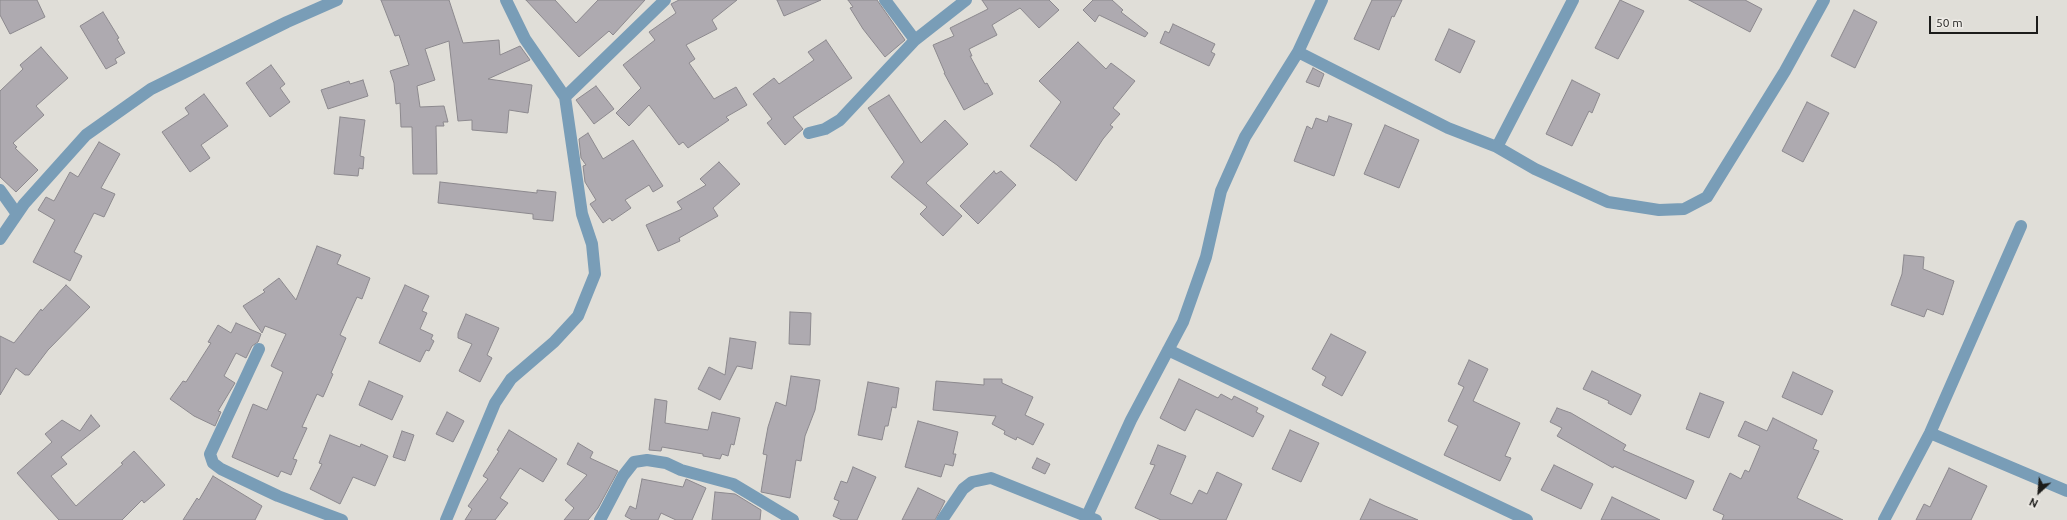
<!DOCTYPE html>
<html>
<head>
<meta charset="utf-8">
<style>
	body { margin:0 }
	#map { position:relative; width:2067px; height:520px; overflow:hidden; background:#e0ded8; font-family:Ubuntu,sans-serif }
	canvas { display:block }
	.north { position:absolute; left:2019px; top:472px; width:40px; height:40px; -webkit-text-stroke:3px #eeebe6; paint-order:stroke; rotate:206deg; font-size:11px; font-weight:700; line-height:16px; text-align:center; color:#1c1c1a }
	.north::after { content:''; display:block; margin:auto; width:14px; height:18px; background:#1c1c1a; clip-path:polygon(50% 0,100% 100%,50% 72%,0 100%) }
	.scale { position:absolute; left:1929px; top:16px; width:109px; height:18px; box-sizing:border-box; border:2px solid #1c1c1a; border-top:0; padding-left:5px; font-size:12px; line-height:14px; white-space:nowrap; color:#1c1c1a; -webkit-text-stroke:3px #eeebe6; paint-order:stroke }
</style>
</head>
<body>
<div id="map">
<canvas width="2067" height="520"></canvas>
<div class="north">N</div>
<div class="scale">50 m</div>
</div>
<script>
const c = document.querySelector('canvas').getContext('2d');
c.lineJoin = 'round';
function fill(path, color) { c.fillStyle = color; c.fill(path, 'evenodd'); }
const shape = rows => new Path2D(rows.map(r => 'M' + r).join(''));
function trace(path, color, width, dash) { c.strokeStyle = color; c.lineWidth = width; c.lineCap = dash ? 'butt' : 'round'; c.setLineDash(dash || []); c.stroke(path); }
const building = shape([
	[0,0,37,0,45,17,10,34,0,15,0,0],
	[381,0,449,0,463,43,499,40,500,55,520,46,530,60,488,79,532,85,528,113,509,110,507,133,472,130,472,120,458,121,449,41,425,49,435,80,417,86,420,107,444,106,448,122,443,122,444,126,436,126,437,174,413,174,412,127,401,127,400,103,396,104,394,83,390,71,409,65,399,35,395,36,381,0],
	[526,0,555,0,576,23,598,0,645,0,613,35,609,31,579,57,526,0],
	[679,0,737,0,712,20,717,29,686,45,695,59,689,63,714,99,736,87,747,105,726,117,729,120,688,148,683,142,679,145,649,105,629,126,616,113,641,88,623,65,655,40,649,32,676,13,671,4,679,0],
	[777,0,821,0,784,16,777,0],
	[848,0,877,0,905,40,885,57,863,29,850,8,853,7,848,0],
	[982,0,1049,0,1059,10,1039,28,1020,8,992,25,997,35,969,49,972,56,970,56,985,84,987,83,993,94,964,110,944,73,945,73,933,45,954,36,950,28,988,9,982,0],
	[1093,0,1112,0,1123,10,1121,12,1148,33,1145,37,1099,15,1095,22,1083,10,1093,0],
	[1372,0,1402,0,1394,17,1392,16,1379,50,1354,39,1372,0],
	[1620,0,1644,11,1618,59,1595,48,1620,0],
	[1689,0,1745,0,1762,9,1750,32,1689,0],
	[1854,10,1877,22,1855,68,1831,56,1854,10],
	[103,12,119,38,117,39,125,53,115,59,117,63,106,69,80,26,103,12],
	[1173,24,1215,44,1211,52,1215,54,1209,66,1160,43,1165,31,1169,33,1173,24],
	[1449,29,1475,41,1460,73,1435,60,1449,29],
	[826,40,852,78,793,117,803,129,785,145,767,123,772,119,753,94,774,78,779,84,814,60,808,52,826,40],
	[1078,42,1106,69,1111,63,1135,81,1113,108,1120,114,1110,125,1113,127,1103,139,1076,181,1057,165,1030,146,1061,102,1039,81,1078,42],
	[41,47,68,78,36,106,44,115,13,143,17,147,15,148,38,170,16,192,0,177,0,91,23,69,20,65,41,47],
	[271,65,285,84,280,88,290,102,270,117,246,83,271,65],
	[1313,68,1324,74,1319,87,1306,82,1313,68],
	[363,80,368,96,328,109,321,90,349,81,350,84,363,80],
	[1572,80,1600,94,1592,113,1589,111,1572,146,1546,134,1572,80],
	[596,86,614,109,594,124,576,100,596,86],
	[204,94,228,126,201,145,210,158,190,172,162,132,189,114,185,108,204,94],
	[889,95,921,143,945,120,968,144,926,183,962,216,943,236,920,214,927,207,891,177,904,162,868,108,889,95],
	[1807,102,1829,113,1803,162,1782,151,1807,102],
	[1329,116,1352,124,1334,176,1294,161,1307,126,1312,129,1316,118,1327,122,1329,116],
	[340,117,365,120,360,156,364,157,363,169,359,168,358,176,334,174,340,117],
	[1385,125,1419,140,1399,188,1364,174,1385,125],
	[588,133,603,159,633,140,663,186,653,192,649,185,625,200,631,208,612,221,610,218,603,223,590,204,596,200,585,182,583,166,586,165,581,158,579,139,588,133],
	[99,142,120,154,101,188,115,194,104,217,94,213,74,252,82,256,70,281,33,262,55,220,38,210,46,197,54,201,70,172,78,177,99,142],
	[719,162,740,184,713,208,718,216,679,238,680,241,658,251,646,225,682,209,677,202,706,185,700,179,719,162],
	[994,171,996,174,1001,171,1016,185,978,224,960,206,994,171],
	[440,182,537,193,537,190,556,192,553,221,533,219,533,214,438,203,440,182],
	[317,246,341,255,337,264,370,278,362,299,357,297,340,335,346,338,331,373,333,374,323,397,317,394,302,427,307,428,293,459,297,460,291,475,281,471,278,477,232,457,253,404,267,410,283,372,271,366,286,334,265,326,262,333,243,306,265,292,263,290,279,278,296,300,317,246],
	[1904,255,1924,257,1923,269,1954,281,1943,315,1927,309,1924,317,1891,305,1902,274,1904,255],
	[66,285,90,307,48,350,29,375,25,375,16,368,0,395,0,336,14,343,41,309,42,311,66,285],
	[405,285,429,296,422,311,427,313,420,329,433,335,431,339,434,341,429,351,426,350,420,362,379,343,405,285],
	[790,312,811,313,810,345,789,344,790,312],
	[466,314,499,328,487,355,492,358,480,382,459,371,472,344,458,338,458,333,466,314],
	[236,323,261,334,258,342,252,346,246,358,236,353,224,376,235,383,218,411,221,412,215,426,194,416,170,399,183,381,186,382,211,343,208,342,218,325,231,333,236,323],
	[1331,334,1366,352,1342,396,1322,385,1326,377,1312,369,1331,334],
	[730,338,756,342,752,369,737,366,720,400,698,389,709,367,725,375,730,338],
	[1469,360,1488,369,1473,401,1520,423,1505,456,1511,458,1500,481,1444,455,1458,426,1448,421,1464,387,1458,384,1469,360],
	[1592,371,1641,395,1631,415,1608,403,1609,401,1583,389,1592,371],
	[1793,372,1833,391,1822,415,1782,397,1793,372],
	[791,376,820,380,815,410,805,436,801,461,796,460,790,498,761,492,767,455,763,454,768,427,776,402,786,406,791,376],
	[984,379,1002,379,1002,383,1033,397,1025,415,1044,424,1033,445,1017,437,1016,440,1004,434,1005,431,992,424,996,416,933,410,936,381,984,385,984,379],
	[1179,379,1218,398,1221,394,1232,400,1234,396,1258,408,1256,412,1264,416,1253,437,1196,409,1185,431,1160,418,1179,379],
	[369,381,403,396,392,420,359,405,369,381],
	[868,382,899,388,896,408,892,407,888,426,885,426,882,440,858,435,868,382],
	[1700,393,1724,402,1709,438,1686,429,1700,393],
	[655,399,667,401,665,423,708,430,712,412,740,418,734,445,731,444,728,456,722,454,720,459,703,456,703,454,662,447,661,451,649,450,655,399],
	[1557,408,1571,413,1626,445,1623,450,1694,481,1686,499,1614,466,1613,468,1557,436,1562,428,1550,422,1557,408],
	[447,412,464,421,453,442,436,434,447,412],
	[91,415,100,426,61,457,67,464,51,476,76,506,123,464,121,463,134,451,165,485,144,503,142,500,122,520,59,520,17,473,52,442,45,434,62,420,80,431,91,415],
	[1773,418,1817,440,1813,449,1819,451,1797,498,1843,520,1722,520,1724,515,1713,510,1730,473,1741,479,1745,470,1749,472,1760,446,1738,436,1745,421,1767,431,1773,418],
	[918,421,958,432,953,454,956,454,953,466,945,464,941,477,905,467,918,421],
	[509,430,557,459,543,482,520,468,500,498,508,503,495,520,465,520,472,509,468,506,488,479,483,476,499,451,497,450,509,430],
	[1290,430,1319,443,1301,482,1272,469,1290,430],
	[402,431,414,435,405,461,393,457,402,431],
	[330,435,360,447,361,444,388,456,375,486,353,477,340,504,310,489,322,464,319,463,330,435],
	[578,443,593,452,590,458,618,471,598,508,588,520,564,520,574,508,565,500,587,475,567,464,578,443],
	[1158,445,1186,456,1170,494,1192,504,1199,490,1207,494,1217,472,1242,484,1226,520,1161,520,1135,508,1155,465,1150,464,1158,445],
	[1037,458,1050,464,1045,474,1032,468,1037,458],
	[1554,465,1593,484,1581,509,1541,490,1554,465],
	[853,467,876,477,857,520,842,520,833,516,839,501,834,499,841,481,847,483,853,467],
	[1949,468,1987,486,1971,520,1916,520,1924,504,1930,507,1949,468],
	[213,476,262,506,255,520,183,520,197,498,199,500,213,476],
	[642,479,683,487,686,479,706,488,692,520,676,520,661,513,658,520,632,520,625,516,630,506,636,509,642,479],
	[918,488,945,501,942,507,935,520,902,520,918,488],
	[715,492,735,494,761,510,760,520,712,520,715,492],
	[1612,497,1660,520,1601,520,1612,497],
	[1370,499,1385,506,1418,520,1360,520,1370,499]
]);
const minor = shape([
	[885,0,915,40],
	[1298,52,1448,128,1497,147,1535,169,1608,202,1659,210,1684,209,1707,197,1785,71,1824,0],
	[565,97,665,0],
	[809,133,825,129,840,120,915,40,966,0],
	[1497,147,1573,0],
	[0,190,17,214],
	[0,239,24,204,86,135,151,89,287,22,337,0],
	[259,349,210,454,213,463,221,469,278,496,342,520],
	[1168,350,1527,520],
	[1930,433,2067,491],
	[1087,516,1131,420,1183,322,1206,257,1221,191,1245,137,1298,52,1322,0],
	[446,520,495,403,511,379,554,342,578,316,595,274,592,244,582,214,565,97,525,39,506,0],
	[600,520,623,476,634,462,647,460,666,463,681,470,733,484,793,520],
	[942,520,963,489,972,482,991,478,1096,520],
	[1884,520,1930,433,2021,226]
]);
fill(building, '#aeaab0');
trace(building, '#8c898e', 1);
trace(minor, '#799db7', 12);
</script>
</body>
</html>
